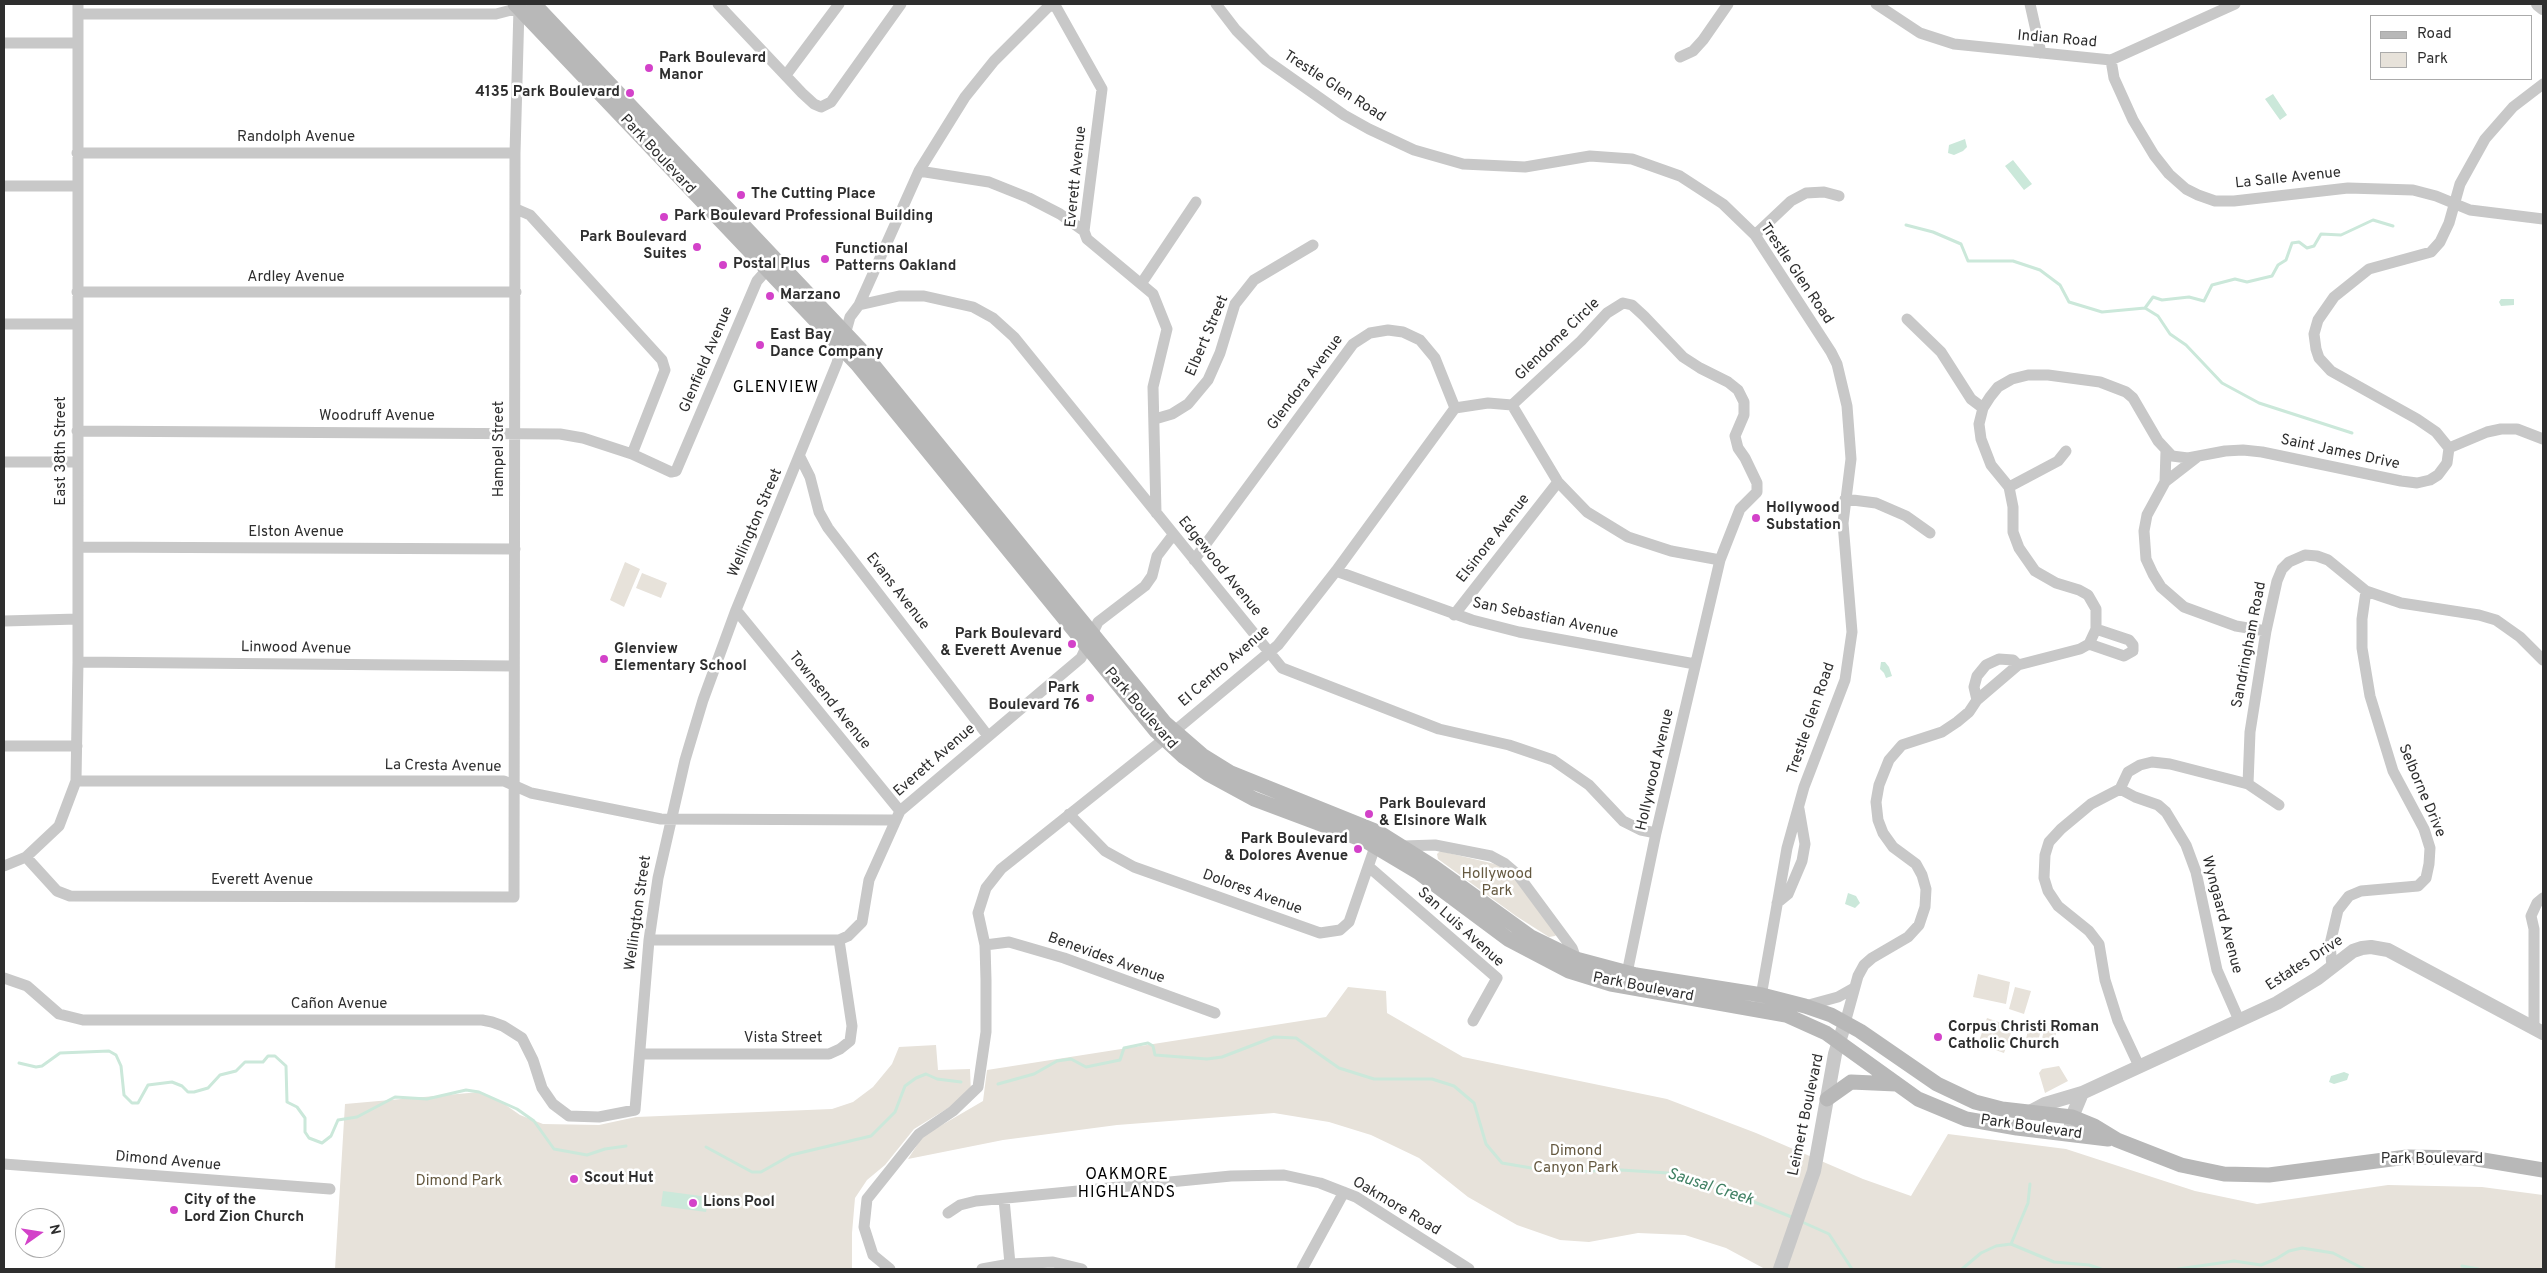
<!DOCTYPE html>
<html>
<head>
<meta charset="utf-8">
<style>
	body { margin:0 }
	#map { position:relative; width:2547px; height:1273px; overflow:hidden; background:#fff; font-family:Overpass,sans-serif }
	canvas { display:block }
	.frame { position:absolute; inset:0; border:5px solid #2e2e2e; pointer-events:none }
	.legend { position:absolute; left:2370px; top:15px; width:162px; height:65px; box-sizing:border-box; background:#fff; border:1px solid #ababab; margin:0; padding:6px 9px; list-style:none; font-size:15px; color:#2e2e2e }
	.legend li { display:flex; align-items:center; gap:10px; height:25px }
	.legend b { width:25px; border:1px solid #ababab }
	.north { position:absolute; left:15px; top:1208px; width:50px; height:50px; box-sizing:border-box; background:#fff; border:1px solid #ababab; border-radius:50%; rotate:77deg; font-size:14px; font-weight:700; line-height:20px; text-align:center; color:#2e2e2e }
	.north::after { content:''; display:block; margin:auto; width:18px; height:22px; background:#d342c9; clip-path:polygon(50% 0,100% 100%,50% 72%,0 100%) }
</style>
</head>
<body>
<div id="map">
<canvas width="2547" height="1273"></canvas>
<div class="frame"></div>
<ul class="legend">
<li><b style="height:6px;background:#b8b8b8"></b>Road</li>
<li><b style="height:14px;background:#e7e2da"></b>Park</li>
</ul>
<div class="north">N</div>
</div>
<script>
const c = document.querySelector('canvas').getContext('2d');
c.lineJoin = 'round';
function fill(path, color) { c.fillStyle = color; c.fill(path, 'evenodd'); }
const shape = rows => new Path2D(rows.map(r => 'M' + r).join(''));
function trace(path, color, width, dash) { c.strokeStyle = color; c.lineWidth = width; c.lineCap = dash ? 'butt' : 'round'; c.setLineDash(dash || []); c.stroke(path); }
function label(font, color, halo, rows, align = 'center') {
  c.font = font + ' Overpass,sans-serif'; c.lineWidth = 5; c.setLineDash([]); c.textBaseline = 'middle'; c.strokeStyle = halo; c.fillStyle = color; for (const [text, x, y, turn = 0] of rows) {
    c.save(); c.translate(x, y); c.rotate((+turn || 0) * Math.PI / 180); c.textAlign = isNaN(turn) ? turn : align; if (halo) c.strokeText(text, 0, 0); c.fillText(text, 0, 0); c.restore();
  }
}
const green = shape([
	[625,562,640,569,624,607,610,600],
	[642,573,667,583,661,598,636,588],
	[1440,851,1499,865,1513,876,1557,934,1555,936,1549,937,1516,916,1438,859,1437,854],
	[1978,974,2010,982,2006,1004,1973,997],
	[1348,987,1386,991,1387,1013,1463,1057,1667,1099,1756,1133,1863,1179,1911,1196,1948,1134,2066,1149,2195,1191,2257,1204,2388,1185,2482,1187,2543,1195,2543,1269,1765,1269,1726,1248,1685,1235,1638,1233,1589,1242,1560,1240,1517,1225,1468,1197,1419,1158,1371,1135,1329,1122,1274,1113,1117,1125,1003,1140,908,1159,923,1136,983,1101,987,1070,1326,1017],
	[2015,987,2031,991,2024,1014,2009,1009],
	[1987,1018,2013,1027,2004,1053,1978,1044],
	[2029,1026,2041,1029,2038,1042,2026,1039],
	[2044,1030,2056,1033,2053,1046,2041,1043],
	[936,1045,938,1070,970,1069,971,1094,914,1129,885,1165,867,1180,855,1198,852,1233,852,1269,335,1269,345,1104,480,1092,500,1101,520,1115,543,1124,599,1125,636,1117,832,1109,853,1102,873,1087,892,1064,899,1047],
	[2059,1066,2068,1081,2045,1093,2039,1073,2042,1069]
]);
const water = shape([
	[2273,94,2287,115,2280,120,2265,99],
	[1965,139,1967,147,1963,151,1954,155,1948,153,1949,145],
	[2013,160,2032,184,2024,190,2005,166],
	[2501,299,2514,299,2514,305,2501,306,2499,302],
	[1881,662,1885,662,1889,667,1892,676,1886,678,1884,673,1880,669],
	[1848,893,1856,896,1860,903,1855,908,1845,904],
	[2344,1072,2349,1074,2347,1080,2334,1084,2329,1082,2331,1076],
	[663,1191,709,1197,706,1212,661,1206]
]);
const stream = shape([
	[1906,225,1933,232,1961,244,1968,261,2013,261,2040,270,2060,285,2069,302,2102,312,2145,308,2153,297,2162,300,2189,297,2204,301,2212,285,2235,279,2247,282,2272,276,2278,265,2286,260,2292,243,2299,242,2307,248,2314,246,2321,234,2341,235,2373,220,2393,226],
	[2145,308,2158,316,2170,334,2186,345,2222,383,2259,403,2352,433],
	[19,1063,36,1067,42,1066,60,1053,109,1051,116,1055,121,1066,124,1095,132,1103,138,1103,148,1085,172,1082,182,1086,188,1092,194,1092,208,1088,220,1075,236,1071,245,1062,263,1062,268,1056,275,1056,286,1066,287,1102,297,1107,305,1118,305,1132,309,1138,322,1143,331,1136,338,1120,357,1117,395,1097,427,1099,466,1090,479,1092,517,1109,534,1121,554,1149,587,1155,605,1149,626,1146],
	[998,1084,1034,1074,1057,1061,1071,1059,1086,1067,1120,1060,1124,1048,1148,1043,1153,1046,1155,1055,1207,1059,1222,1057,1274,1037,1296,1038,1339,1068,1374,1079,1432,1079,1454,1086,1474,1103,1486,1144,1502,1163,1555,1172,1621,1170,1668,1173,1732,1193,1794,1218],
	[706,1147,752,1172,761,1172,791,1155,871,1136,895,1112,905,1086,916,1078,926,1074,937,1079,961,1082],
	[1800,1221,1829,1234,1852,1269],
	[2011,1244,2028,1203,2030,1184],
	[2462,1266,2478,1269],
	[1962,1269,1981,1253,1996,1246,2011,1244,2054,1262,2089,1265,2101,1269],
	[2178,1269,2234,1261,2261,1265,2276,1259,2289,1251,2302,1248,2333,1253,2364,1269]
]);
const minor = shape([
	[718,4,802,93,814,104,821,107,831,102,901,4],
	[1216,4,1236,30,1266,60,1344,115,1369,129,1414,150,1463,164,1525,167,1590,156,1632,159,1680,176,1723,204,1755,235,1831,352,1837,364,1847,406,1851,459,1843,523,1852,632,1845,680,1804,787,1787,848,1760,1002],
	[1876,4,1920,33,1954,44,2111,60,2235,4],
	[2030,4,2041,53],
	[78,14,496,14,519,8],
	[4,43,78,43],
	[1680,57,1693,51,1703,40,1728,4],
	[2111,60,2114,78,2133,120,2154,155,2169,174,2186,189,2198,195,2215,201,2234,201,2348,188,2413,190,2436,196,2470,210,2543,219],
	[786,75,839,4],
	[77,153,515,153],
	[919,171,989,182,1029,198,1060,214,1084,231],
	[4,186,77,186],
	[516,209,530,215,662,360,665,370,632,454],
	[1755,235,1791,201,1806,193,1824,192,1839,196],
	[1141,284,1196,202],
	[77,292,516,292],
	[859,305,899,296,924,296,973,307,993,318,1014,337,1282,668,1439,729,1509,745,1553,760,1589,785,1623,821,1641,830,1656,833],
	[1907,319,1941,352,1971,399,1983,408],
	[4,324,77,324],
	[1512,405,1581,341,1607,313,1623,303,1632,305,1644,316,1683,357,1700,368,1728,382,1738,390,1744,402,1744,415,1735,436,1738,448,1745,458,1757,483,1757,492,1740,509,1720,560,1656,833,1626,978],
	[1512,405,1558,482,1587,512,1628,537,1671,551,1720,560],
	[1155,419,1172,414,1188,404,1208,380,1220,353,1235,304,1254,280,1313,245],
	[77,431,560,434,583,438,632,454,671,472,676,471,757,281,772,264],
	[2449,448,2487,432,2501,429,2517,429,2543,439],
	[2166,451,2165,482,2147,515,2144,531,2146,559,2153,574,2161,587,2184,607,2236,626,2266,631],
	[800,457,810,477,819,512,828,528,988,736],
	[4,462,77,462],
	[2165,482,2196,458],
	[2009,487,2058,461,2066,451],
	[1845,499,1876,503,1906,516,1930,533],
	[78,547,515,549],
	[1194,560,1353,344,1370,333,1388,330,1403,332,1420,340,1435,358,1455,408],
	[1336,571,1472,620,1519,632,1695,664],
	[736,610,900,811],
	[1454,615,1558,482],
	[4,621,78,619],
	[2089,644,2124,656,2133,651,2133,645,2129,640,2096,629],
	[78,662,514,666],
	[1977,700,1974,687,1977,676,1986,665,1999,659,2013,660,2018,665],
	[4,746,77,746],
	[76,781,504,781,531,793,661,819,894,820],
	[2248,784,2279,805],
	[2120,789,2135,797,2158,805,2166,812,2186,845,2196,872,2217,970,2239,1020],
	[1069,814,1105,851,1134,867,1320,933,1340,930,1349,922,1377,841],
	[1403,846,1435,845,1491,856,1504,863,1518,875,1572,948,1576,959],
	[26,857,57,891,70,896,514,897,515,153,519,8,522,4],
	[4,866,26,857,59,826,76,781,78,662,78,4],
	[1369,867,1497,978,1473,1021],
	[1777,903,1788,894,1802,861,1805,844,1799,809],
	[649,940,839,940,848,936,862,922,869,880,900,811,1081,658,1098,622,1145,586,1152,576,1157,556,1173,535],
	[985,945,1009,942,1064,958,1215,1013],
	[2332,967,2330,944,2338,910,2349,896,2361,891,2418,886,2426,878,2429,864,2430,848,2424,829,2393,771,2370,696,2362,648,2362,619,2366,591],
	[4,978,27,986,59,1014,83,1020,482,1020,492,1022,503,1026,522,1038,533,1060,542,1088,553,1104,569,1116,599,1117,635,1110,649,940,658,878,685,760,703,700,736,610,837,363,850,317,859,305,919,171,965,97,994,61,1050,5,1056,7,1102,89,1084,231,1087,239,1153,294,1167,329,1153,387,1156,513],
	[1805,1006,1838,997,1854,988],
	[1845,1023,1858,976,1864,965,1872,958,1908,937,1919,925,1925,907,1926,889,1922,875,1916,864,1893,847,1883,833,1878,820,1876,802,1879,785,1889,760,1902,745,1942,732,1957,722,1969,712,1977,700,2018,665,2080,649,2089,644,2096,629,2096,609,2088,595,2079,590,2056,583,2035,571,2019,548,2013,532,2013,507,2009,487,1991,465,1981,439,1979,424,1983,408,1990,397,1998,387,2012,379,2028,375,2048,375,2100,382,2126,392,2133,398,2158,441,2172,456,2188,458,2225,451,2243,450,2262,452,2401,481,2417,483,2430,480,2438,475,2447,463,2449,448,2436,432,2417,419,2331,371,2319,358,2316,349,2314,334,2318,320,2334,297,2369,269,2431,252,2440,242,2449,223,2460,184,2485,139,2513,107,2543,84],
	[2534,1029,2534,929,2531,916,2537,903,2543,898],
	[641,1054,829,1054,840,1049,850,1041,852,1026,839,940],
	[2139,1066,2118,1021,2105,980,2099,944,2089,931,2058,906,2048,891,2044,878,2045,855,2049,842,2061,829,2091,804,2120,789,2128,772,2140,765,2152,762,2170,764,2248,784,2250,732,2266,631,2277,581,2282,569,2289,562,2305,555,2317,556,2328,560,2366,591,2401,603,2479,615,2496,620,2520,637,2543,660],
	[4,1164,330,1189],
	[1004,1199,1010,1264],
	[948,1213,960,1205,976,1201,1231,1176,1284,1175,1320,1183,1356,1197,1469,1269],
	[890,1269,873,1255,864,1227,867,1199,919,1134,953,1111,978,1087,986,1032,986,980,985,945,978,913,986,888,1001,869,1183,724,1278,645,1336,571,1455,408,1488,403,1512,405],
	[982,1269,1010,1264,1053,1262,1082,1269],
	[1302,1269,1344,1192]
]);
const tertiary = shape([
	[2538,4,2543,8],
	[2030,1112,2045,1104,2082,1093,2277,1003,2318,978,2353,951,2362,948,2371,947,2388,950,2543,1033],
	[2070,1133,2072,1117,2082,1093],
	[1780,1269,1814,1171,1835,1054,1845,1023]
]);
const secondary = shape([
	[515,4,857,364,1156,731,1184,757,1208,774,1254,799,1366,841,1418,872,1508,939,1569,971,1611,984,1786,1015,1826,1033,1918,1099,1966,1119,2017,1128,2108,1139],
	[534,4,861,350,1165,723,1202,755,1231,773,1380,833,1434,867,1531,937,1576,959,1636,975,1762,995,1805,1006,1831,1015,1860,1031,1937,1084,1975,1102,2002,1109,2072,1117,2094,1126,2117,1140,2181,1165,2224,1174,2269,1175,2407,1157,2471,1158,2543,1170],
	[1827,1099,1851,1082,1896,1084]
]);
const markers = [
	[649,68,5,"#d342c9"],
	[630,93,5,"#d342c9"],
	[741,195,5,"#d342c9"],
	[664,217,5,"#d342c9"],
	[697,247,5,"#d342c9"],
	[825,259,5,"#d342c9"],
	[723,265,5,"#d342c9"],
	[770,296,5,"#d342c9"],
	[760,345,5,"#d342c9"],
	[1756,518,5,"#d342c9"],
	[1072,644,5,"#d342c9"],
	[604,659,5,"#d342c9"],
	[1090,698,5,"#d342c9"],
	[1369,814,5,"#d342c9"],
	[1358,849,5,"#d342c9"],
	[1938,1037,5,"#d342c9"],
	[574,1179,5,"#d342c9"],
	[693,1203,5,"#d342c9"],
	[174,1210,5,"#d342c9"]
];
const streetNames = [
	["Indian Road",2057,40,5],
	["Trestle Glen Road",1334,87,33],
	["Randolph Avenue",296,138],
	["Park Boulevard",657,155,47],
	["Everett Avenue",1077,177,-84],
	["La Salle Avenue",2288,179,-6],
	["Trestle Glen Road",1796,274,56],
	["Ardley Avenue",296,278],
	["Elbert Street",1208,336,-67],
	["Glendome Circle",1558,340,-44],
	["Glenfield Avenue",707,360,-67],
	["Glendora Avenue",1306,383,-53],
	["Woodruff Avenue",377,417],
	["Hampel Street",500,449,-90],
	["East 38th Street",62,451,-90],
	["Saint James Drive",2340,453,12],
	["Wellington Street",756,523,-67],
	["Elston Avenue",296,533],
	["Elsinore Avenue",1494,539,-52],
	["Edgewood Avenue",1219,567,51],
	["Evans Avenue",897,592,52],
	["San Sebastian Avenue",1545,619,12],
	["Sandringham Road",2250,645,-79],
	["Linwood Avenue",296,649,1],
	["El Centro Avenue",1225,667,-41],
	["Townsend Avenue",829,701,51],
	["Park Boulevard",1140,709,49],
	["Trestle Glen Road",1812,719,-71],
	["Everett Avenue",935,761,-41],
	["La Cresta Avenue",443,767,1],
	["Hollywood Avenue",1656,770,-77],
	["Selborne Drive",2421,791,67],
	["Everett Avenue",262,881],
	["Dolores Avenue",1252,893,20],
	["Wellington Street",639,913,-82],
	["Wyngaard Avenue",2221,915,75],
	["San Luis Avenue",1460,928,42],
	["Benevides Avenue",1106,959,20],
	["Estates Drive",2305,964,-33],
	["Park Boulevard",1643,988,11],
	["Cañon Avenue",339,1005],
	["Vista Street",783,1039],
	["Leimert Boulevard",1807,1115,-78],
	["Park Boulevard",2031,1128,8],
	["Park Boulevard",2432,1160],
	["Dimond Avenue",168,1162,5],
	["Oakmore Road",1396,1207,31]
];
const poiNames = [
	["Park Boulevard",659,59],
	["Manor",659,76],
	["4135 Park Boulevard",620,93,"right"],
	["The Cutting Place",751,195],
	["Park Boulevard Professional Building",674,217],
	["Park Boulevard",687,238,"right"],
	["Suites",687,255,"right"],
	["Functional",835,250],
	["Patterns Oakland",835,267],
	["Postal Plus",733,265],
	["Marzano",780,296],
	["East Bay",770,336],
	["Dance Company",770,353],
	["Hollywood",1766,509],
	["Substation",1766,526],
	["Park Boulevard",1062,635,"right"],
	["& Everett Avenue",1062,652,"right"],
	["Glenview",614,650],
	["Elementary School",614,667],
	["Park",1080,689,"right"],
	["Boulevard 76",1080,706,"right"],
	["Park Boulevard",1379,805],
	["& Elsinore Walk",1379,822],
	["Park Boulevard",1348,840,"right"],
	["& Dolores Avenue",1348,857,"right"],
	["Corpus Christi Roman",1948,1028],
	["Catholic Church",1948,1045],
	["Scout Hut",584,1179],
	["City of the",184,1201],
	["Lord Zion Church",184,1218],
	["Lions Pool",703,1203]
];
const parkNames = [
	["Hollywood",1497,875],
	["Park",1497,892],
	["Dimond",1576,1152],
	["Canyon Park",1576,1169],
	["Dimond Park",459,1182]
];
const neighbourhoodNames = [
	["GLENVIEW",776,389],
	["OAKMORE",1127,1176],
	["HIGHLANDS",1127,1194]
];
const waterNames = [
	["Sausal Creek",1710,1188,18]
];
fill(green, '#e7e2da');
fill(water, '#cbe8da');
trace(stream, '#cbe8da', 3);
trace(minor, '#c8c8c8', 11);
trace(tertiary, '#c8c8c8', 14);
trace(secondary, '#b8b8b8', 15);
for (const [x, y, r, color] of markers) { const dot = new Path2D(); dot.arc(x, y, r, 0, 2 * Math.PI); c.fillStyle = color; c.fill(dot); trace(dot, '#fff', 2); }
label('15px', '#2e2e2e', '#fff', streetNames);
label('bold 15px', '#2e2e2e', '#fff', poiNames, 'left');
label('15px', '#655940', '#fff', parkNames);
c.letterSpacing = '1px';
label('16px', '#000', '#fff', neighbourhoodNames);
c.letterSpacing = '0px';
label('italic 16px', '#418164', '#fff', waterNames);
</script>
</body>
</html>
